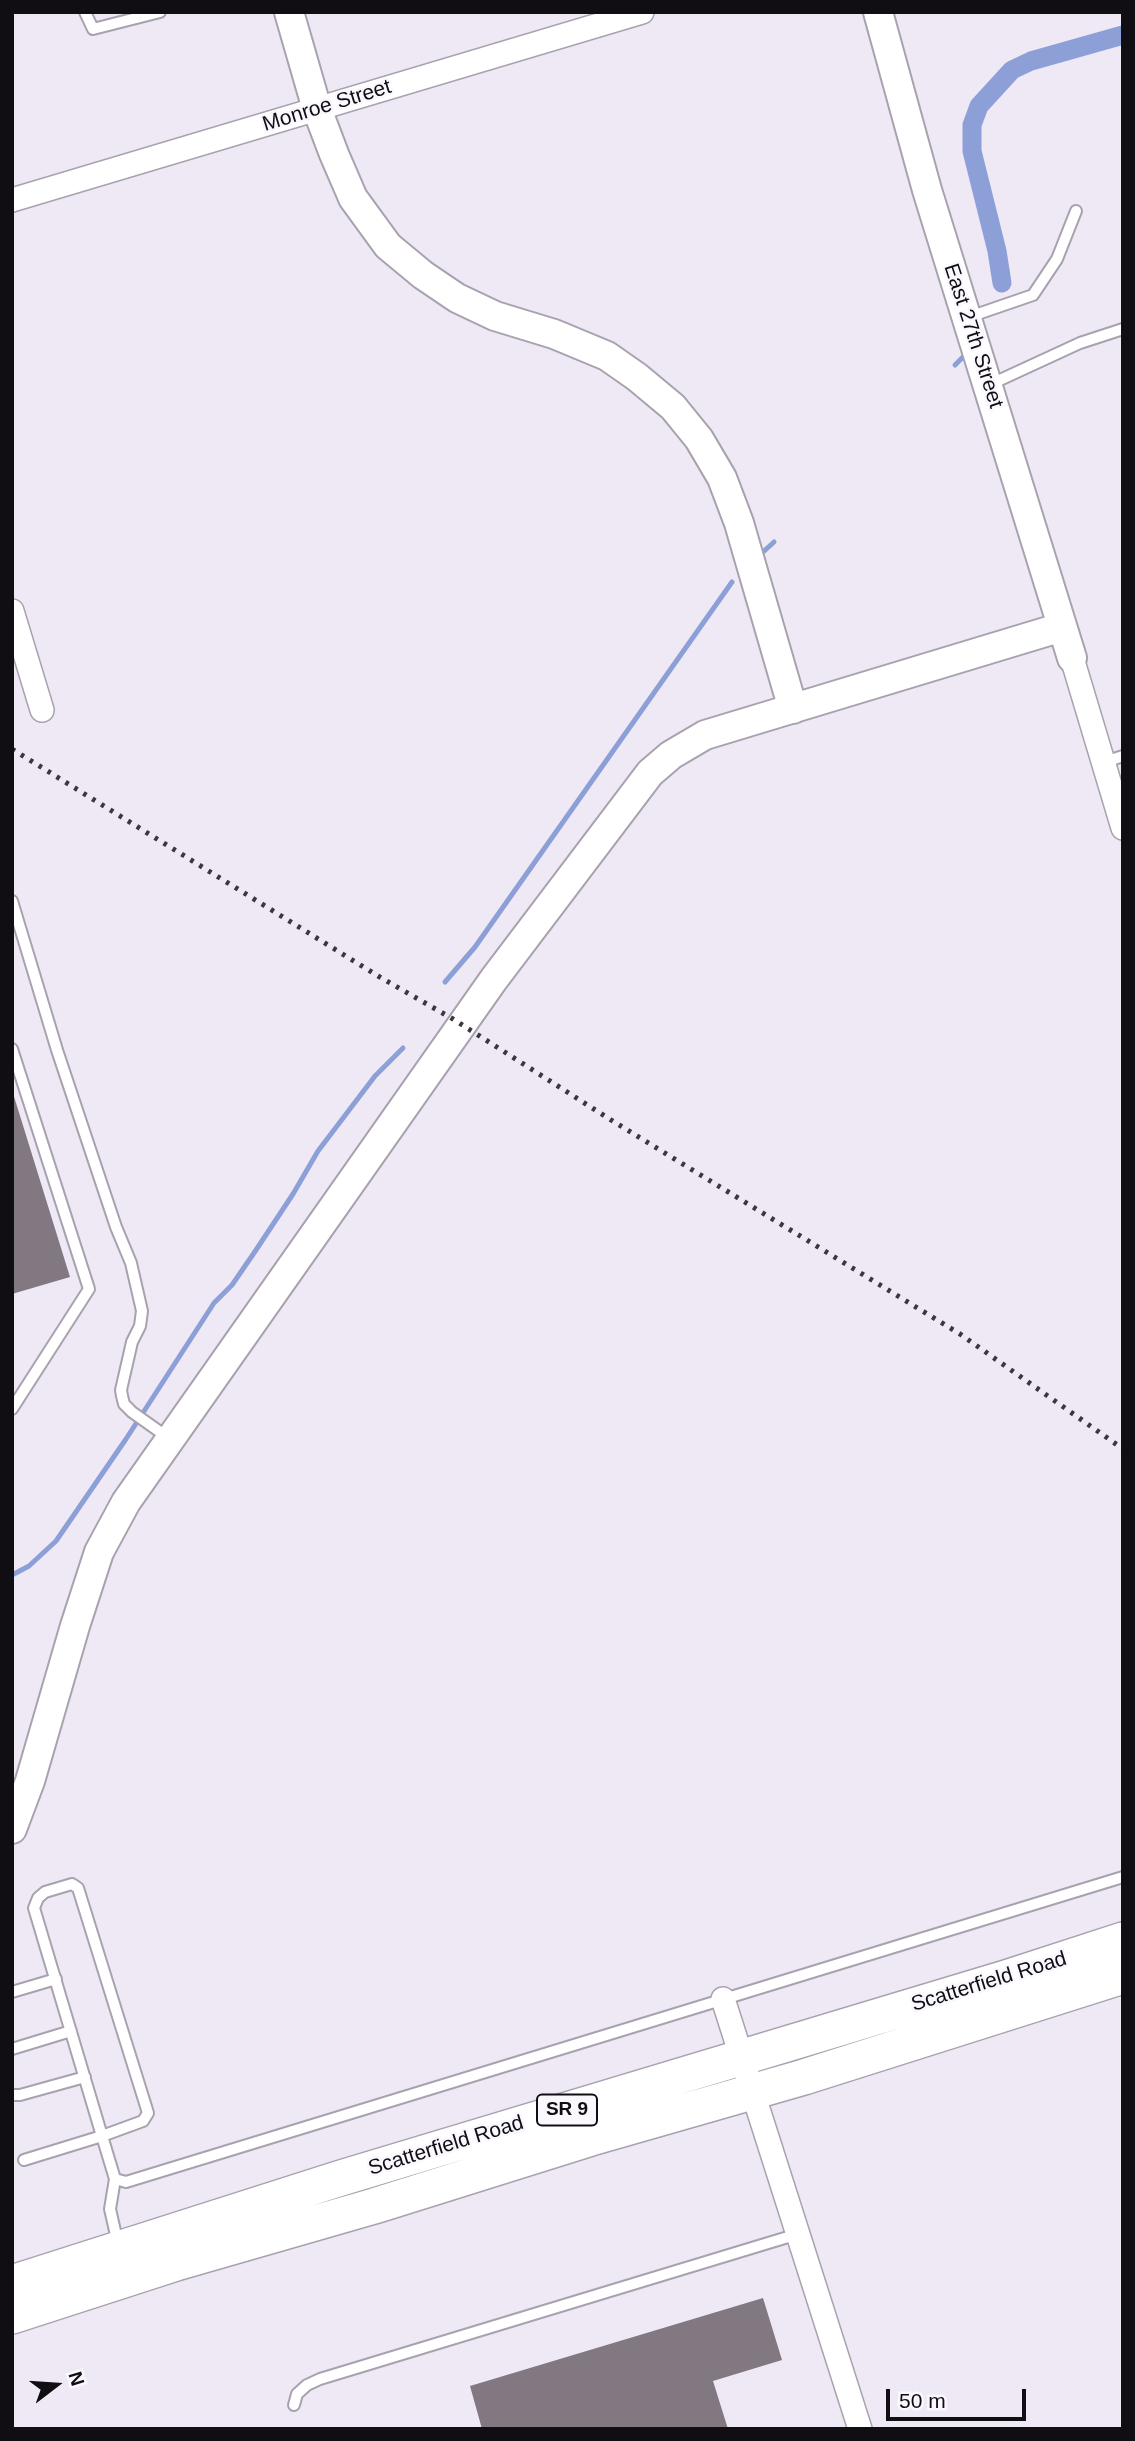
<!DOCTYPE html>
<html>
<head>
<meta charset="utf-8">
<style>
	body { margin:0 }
	#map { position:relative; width:1135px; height:2441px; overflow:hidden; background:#efe9f6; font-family:Helvetica,sans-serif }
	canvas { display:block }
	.frame { position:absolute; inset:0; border:14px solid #100e12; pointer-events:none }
	.north { position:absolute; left:21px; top:2350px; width:70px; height:70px; -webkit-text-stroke:5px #faf8fe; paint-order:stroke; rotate:73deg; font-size:19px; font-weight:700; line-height:28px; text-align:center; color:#100e12 }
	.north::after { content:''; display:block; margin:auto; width:24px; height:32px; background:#100e12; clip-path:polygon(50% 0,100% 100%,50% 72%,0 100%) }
	.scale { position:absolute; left:886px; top:2389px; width:140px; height:32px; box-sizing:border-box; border:4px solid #100e12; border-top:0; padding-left:9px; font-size:21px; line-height:24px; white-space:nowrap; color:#100e12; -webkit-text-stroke:5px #faf8fe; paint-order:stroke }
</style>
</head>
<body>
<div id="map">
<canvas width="1135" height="2441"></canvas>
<div class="frame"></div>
<div class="north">N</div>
<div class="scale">50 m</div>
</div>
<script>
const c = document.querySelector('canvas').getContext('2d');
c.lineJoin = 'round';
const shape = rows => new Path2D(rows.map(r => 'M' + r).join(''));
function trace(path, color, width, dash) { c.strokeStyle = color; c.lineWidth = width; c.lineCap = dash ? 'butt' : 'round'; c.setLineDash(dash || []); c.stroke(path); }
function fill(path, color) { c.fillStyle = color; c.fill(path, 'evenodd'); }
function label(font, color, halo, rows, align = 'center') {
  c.font = font + ' Helvetica,sans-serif'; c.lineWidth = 5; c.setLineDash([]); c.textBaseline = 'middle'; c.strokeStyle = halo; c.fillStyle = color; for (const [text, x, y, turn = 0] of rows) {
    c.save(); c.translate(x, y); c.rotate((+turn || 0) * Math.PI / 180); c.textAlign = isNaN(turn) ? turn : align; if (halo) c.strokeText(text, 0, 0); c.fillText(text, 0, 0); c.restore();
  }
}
const stream = shape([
	[955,365,963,357],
	[763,552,774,542],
	[445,982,475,947,732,582],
	[12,1575,29,1566,56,1541,126,1439,214,1303,232,1285,256,1250,293,1194,318,1151,375,1076,403,1048]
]);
const canal = shape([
	[1002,283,997,251,972,151,972,125,979,106,1012,70,1031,61,1123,35]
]);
const building = shape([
	[12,1090,70,1277,12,1294],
	[763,2298,782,2360,713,2381,728,2429,482,2429,470,2386]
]);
const service = shape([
	[85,12,93,29,160,12],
	[969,317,1033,295,1057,259,1076,211],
	[989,385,1080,343,1123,329],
	[1114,759,1123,756],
	[12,901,57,1050,116,1227,131,1263,142,1311,140,1326,132,1342,121,1390,122,1396,124,1404,132,1412,170,1439],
	[12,1049,89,1289,12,1409],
	[12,1992,56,1979],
	[12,2049,71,2031],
	[12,2095,20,2095,85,2077],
	[24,2160,102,2136,143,2121,148,2113,78,1888,72,1884,45,1892,38,1898,34,1908,102,2136,115,2179,110,2209,118,2244],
	[115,2179,126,2182,1123,1877],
	[294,2405,297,2394,307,2385,320,2379,798,2234]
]);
const minor = shape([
	[12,200,642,12],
	[12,611,42,710],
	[1072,658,1123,828],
	[723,1999,860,2429]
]);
const tertiary = shape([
	[289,12,317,109,334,154,353,198,388,246,423,275,457,298,495,316,554,334,607,356,637,377,673,407,699,439,722,478,739,523,793,709],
	[878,12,927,190,1072,658],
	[12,1829,30,1781,75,1626,99,1552,126,1502,494,979,650,773,671,755,705,735,1062,627]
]);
const primary = shape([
	[12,2283,341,2178,1006,1978,1123,1940],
	[12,2316,176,2263,374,2206,591,2138,804,2077,1123,1976]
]);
const rail = shape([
	[12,749,378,976,453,1019,611,1120,960,1334,1123,1449]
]);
const shields = [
	[567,2110,60]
];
const shieldNames = [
	["SR 9",567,2110]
];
const streetNames = [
	["Monroe Street",327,106,-17],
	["East 27th Street",973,336,72],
	["Scatterfield Road",989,1982,-17],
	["Scatterfield Road",446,2146,-17]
];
trace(stream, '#8ca0d7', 5);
trace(canal, '#8ca0d7', 19);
fill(building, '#817882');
trace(service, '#a8a2af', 14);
trace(minor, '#a8a2af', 26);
trace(tertiary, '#a8a2af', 32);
trace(primary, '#a8a2af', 38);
trace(service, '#fff', 10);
trace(minor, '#fff', 23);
trace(tertiary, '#fff', 28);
trace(primary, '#fff', 35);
trace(rail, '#3a373d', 5, [3.5, 7]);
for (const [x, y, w] of shields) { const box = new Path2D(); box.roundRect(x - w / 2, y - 15.5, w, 31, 5); c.fillStyle = '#faf8fe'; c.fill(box); trace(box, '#100e12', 2); }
label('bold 19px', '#100e12', null, shieldNames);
label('21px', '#100e12', '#faf8fe', streetNames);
</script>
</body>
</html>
